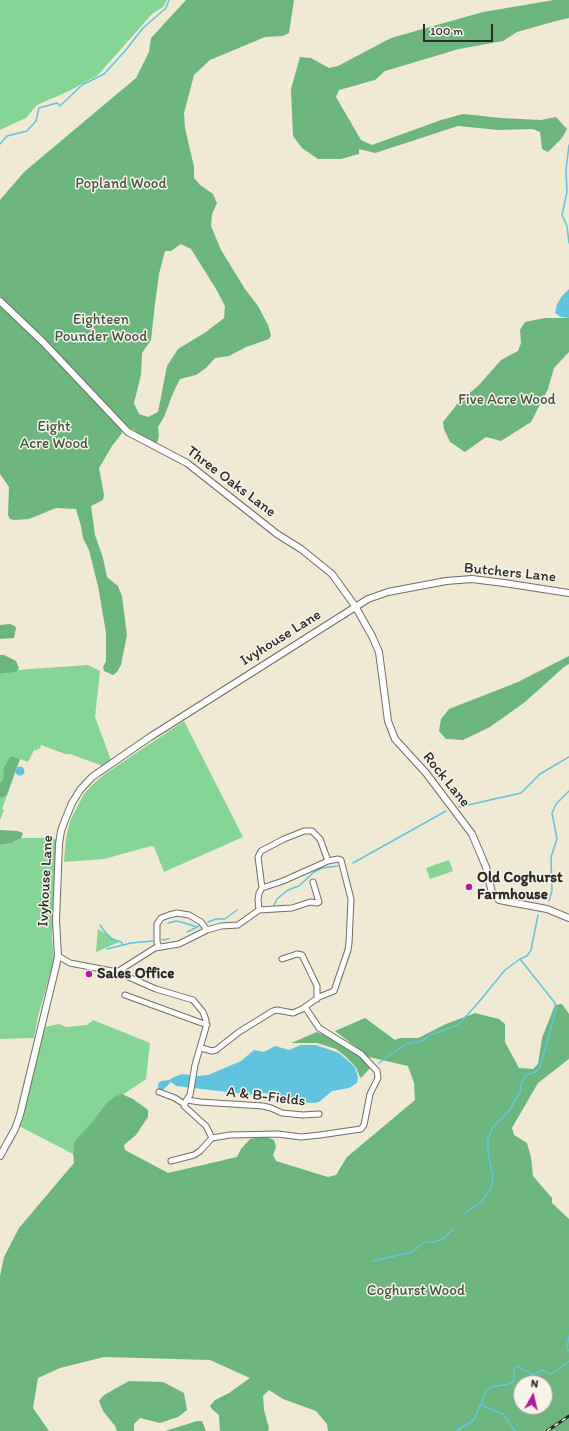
<!DOCTYPE html>
<html>
<head>
<meta charset="utf-8">
<style>
	body { margin:0 }
	#map { position:relative; width:569px; height:1431px; overflow:hidden; background:#f0e9d3; font-family:Itim,sans-serif }
	canvas { display:block }
	.north { position:absolute; left:513px; top:1375px; width:40px; height:40px; box-sizing:border-box; background:#f7f3e8; border:1px solid #a5a39c; border-radius:50%; rotate:8deg; font-size:11px; font-weight:700; line-height:16px; text-align:center; color:#2b2b2b }
	.north::after { content:''; display:block; margin:auto; width:14px; height:18px; background:#b5179e; clip-path:polygon(50% 0,100% 100%,50% 72%,0 100%) }
	.scale { position:absolute; left:423px; top:24px; width:70px; height:18px; box-sizing:border-box; border:2px solid #2b2b2b; border-top:0; padding-left:5px; font-size:12px; line-height:14px; white-space:nowrap; color:#2b2b2b; -webkit-text-stroke:3px #f7f3e8; paint-order:stroke }
</style>
</head>
<body>
<div id="map">
<canvas width="569" height="1431"></canvas>
<div class="north">N</div>
<div class="scale">100 m</div>
</div>
<script>
const c = document.querySelector('canvas').getContext('2d');
c.lineJoin = 'round';
function fill(path, color) { c.fillStyle = color; c.fill(path, 'evenodd'); }
const shape = rows => new Path2D(rows.map(r => 'M' + r).join(''));
function trace(path, color, width, dash) { c.strokeStyle = color; c.lineWidth = width; c.lineCap = dash ? 'butt' : 'round'; c.setLineDash(dash || []); c.stroke(path); }
function label(font, color, halo, rows, align = 'center') {
  c.font = font + ' Itim,sans-serif'; c.lineWidth = 3; c.setLineDash([]); c.textBaseline = 'middle'; c.strokeStyle = halo; c.fillStyle = color; for (const [text, x, y, turn = 0] of rows) {
    c.save(); c.translate(x, y); c.rotate((+turn || 0) * Math.PI / 180); c.textAlign = isNaN(turn) ? turn : align; if (halo) c.strokeText(text, 0, 0); c.fillText(text, 0, 0); c.restore();
  }
}
const green = shape([
	[0,0,167,0,163,7,152,14,98,75,69,91,37,105,26,118,0,130],
	[88,665,100,671,95,717,111,760,103,766,70,754,65,754,41,745,40,749,38,748,37,750,34,750,28,762,12,756,3,780,0,782,0,674,15,672,17,670],
	[184,721,243,837,164,872,154,847,151,846,104,859,64,862,66,838,70,821,84,794,92,785,105,774],
	[7,795,2,809,4,810,0,820,0,797,2,798],
	[21,838,53,838,58,841,52,938,54,960,38,1016,34,1038,0,1039,0,845,11,843],
	[449,860,453,871,430,879,426,868],
	[98,929,119,942,96,952],
	[93,1020,150,1043,146,1079,115,1100,74,1142,73,1154,19,1126,45,1027,59,1024,66,1027,87,1025,91,1022]
]);
const forest = shape([
	[186,0,294,0,289,33,283,36,265,37,210,60,194,75,184,113,185,128,194,167,194,178,200,185,213,194,217,203,212,214,211,226,221,250,245,289,258,306,268,325,271,335,269,339,246,347,229,356,215,358,206,368,196,375,180,379,173,393,164,417,158,427,159,436,157,443,154,444,140,436,134,430,131,429,120,420,44,338,0,296,0,200,24,172,136,78,149,52,151,38],
	[181,244,191,249,216,289,225,306,224,318,206,332,178,349,167,366,158,412,148,417,139,414,134,403,141,375,142,353,151,340,155,304,159,274,165,251,171,251],
	[554,0,569,0,569,18,556,21,517,32,503,41,459,49,385,71,375,80,339,90,336,97,361,140,372,145,441,120,463,114,501,118,541,120,556,117,567,129,562,138,548,152,542,149,540,132,533,129,498,130,458,126,375,153,359,149,359,154,341,159,318,159,302,148,293,136,291,89,300,57,311,58,329,68,338,66,391,38,483,12],
	[0,304,23,324,120,426,122,433,112,446,99,468,104,495,103,500,91,506,95,535,103,558,107,577,118,586,122,596,127,635,121,665,117,672,113,675,104,671,103,667,106,661,106,633,98,586,89,550,83,538,81,526,76,509,56,508,29,519,14,520,10,519,8,515,9,487,0,474],
	[545,318,569,318,569,352,554,368,548,389,531,422,501,441,486,437,465,452,450,442,444,429,443,422,458,403,479,385,501,360,518,351,521,343,520,330,525,322],
	[10,624,15,626,16,628,14,638,0,639,0,625],
	[0,655,4,655,16,661,19,668,16,672,0,674],
	[569,656,569,664,564,667,525,702,490,727,463,740,446,739,439,731,441,719,449,709,518,682],
	[12,756,20,759,7,795,2,798,0,797,0,782,3,780,4,768,9,758],
	[0,830,18,831,23,833,21,838,11,843,0,845],
	[562,1004,569,1014,569,1059,538,1083,512,1128,514,1135,527,1143,531,1157,533,1176,552,1198,552,1203,569,1219,569,1431,328,1431,327,1424,316,1411,283,1399,269,1390,263,1396,264,1410,269,1428,268,1431,220,1431,219,1415,212,1409,210,1406,215,1400,229,1393,250,1378,210,1360,104,1357,60,1368,38,1378,33,1408,49,1431,0,1431,0,1276,4,1257,19,1228,74,1163,73,1154,74,1142,94,1120,106,1104,114,1097,122,1094,133,1099,148,1110,148,1117,136,1135,124,1145,125,1150,168,1173,237,1157,241,1149,250,1139,264,1136,274,1140,276,1147,273,1155,276,1161,328,1177,336,1175,347,1157,415,1100,414,1083,408,1066,369,1057,335,1031,365,1018,395,1040,400,1038,418,1038,446,1024,475,1013,499,1019,505,1024,505,1042,519,1068,533,1069,538,1064,542,1038,555,1005],
	[521,1383,545,1383,545,1407,521,1407],
	[317,1032,352,1047,371,1067,361,1078,359,1075,356,1067,345,1056,336,1049,317,1043,291,1043],
	[129,1381,163,1382,184,1393,187,1410,178,1417,160,1423,140,1418,134,1424,134,1431,117,1431,115,1426,103,1411,99,1401,104,1395],
	[197,1421,202,1421,206,1431,165,1431]
]);
const water = shape([
	[569,289,569,318,561,317,555,313,557,304,562,296],
	'15.5 771a4.5 4.5 0 1 1 9 0a4.5 4.5 0 1 1-9 0Z',
	[301,1045,316,1045,339,1053,355,1067,358,1077,357,1083,349,1088,332,1091,319,1102,314,1103,290,1101,265,1093,253,1095,176,1086,171,1082,162,1091,160,1091,158,1088,158,1084,161,1081,169,1080,174,1077,182,1074,198,1076,208,1075,241,1061,254,1050,264,1052,275,1046,289,1050]
]);
const stream = shape([
	[0,144,7,136,27,131,36,121,39,108,57,103,60,106,82,85,104,74,125,51,143,28,166,8,169,0],
	[569,145,566,170,567,192,562,215,567,226,569,243],
	[459,807,521,793,540,774,569,757],
	[353,863,446,811],
	[549,901,552,891,551,857,557,839,552,813,556,804,569,791],
	[274,905,277,899,288,890,299,886,314,872,322,868,338,866],
	[208,922,216,919,225,919,237,910],
	[168,923,176,921,181,922,197,927],
	[100,925,105,932,112,939,121,942,123,945],
	[187,932,199,926],
	[162,940,169,939],
	[107,949,131,943,153,941],
	[379,1063,406,1044,422,1041,430,1035,458,1025,478,1003,505,970,520,959,527,956,531,950,538,915],
	[464,1214,481,1202,491,1189,493,1176,488,1153,488,1139,493,1127,509,1111,520,1092,522,1082,526,1075,535,1072,540,1067,556,1010,555,1003,520,959],
	[373,1261,412,1252,425,1242,435,1242,444,1238,453,1229],
	[569,1336,567,1348,569,1351],
	[481,1405,503,1414,515,1431],
	[456,1431,474,1420,486,1392,491,1387,509,1384,514,1381,514,1369,517,1366,523,1370,535,1375,539,1371,543,1370,549,1374,553,1373,569,1361]
]);
const minor = shape([
	[262,888,258,857,261,851,284,839,304,831,312,831,320,839,328,861],
	[259,910,292,908,310,902,317,903,319,902,313,882],
	[159,947,157,942,157,924,161,918,169,915,177,913,189,915,201,922,207,930],
	[58,956,70,963,117,972,155,948,179,944,207,930,221,926,238,925,259,910,258,900,259,893,262,888,283,881,328,861,338,859,341,860,351,899,349,943,348,950,334,991,319,997,302,1009,293,1013,277,1010,273,1011,239,1032,216,1050,212,1051,201,1048],
	[282,959,297,954,302,955,317,986,317,999],
	[117,972,156,989,193,1000,203,1012,206,1020,206,1027,195,1065,190,1095,186,1101,184,1106,206,1126,212,1138,200,1151,194,1155,171,1161],
	[125,995,207,1025],
	[159,1092,175,1098,181,1102],
	[187,1100,200,1102,263,1106,271,1108,282,1113,303,1115,319,1114],
	[212,1138,230,1135,278,1134,301,1137,320,1135,361,1129,364,1125,370,1094,378,1078,377,1071,361,1054,319,1028,305,1007]
]);
const tertiary = shape([
	[0,301,43,342,128,432,187,463,277,534,301,549,332,574,355,606,372,636,379,652,388,721,395,739,426,773,472,834,486,867,492,893,499,900,547,909,569,918],
	[0,1156,15,1129,20,1115,56,966,58,956,56,920,59,844,61,831,65,820,72,803,80,790,92,777,150,737,368,599,388,592,446,581,472,579,504,583,569,593]
]);
const rail = shape([
	[547,1431,569,1416]
]);
const markers = [
	[469,887,4,"#b5179e"],
	[89,974,4,"#b5179e"]
];
const parkNames = [
	["Popland Wood",121,184],
	["Eighteen",101,320],
	["Pounder Wood",101,337],
	["Five Acre Wood",507,400],
	["Eight",54,427],
	["Acre Wood",54,444],
	["Coghurst Wood",416,1291]
];
const streetNames = [
	["Three Oaks Lane",231,482,37],
	["Butchers Lane",510,573,6],
	["Ivyhouse Lane",281,638,-32],
	["Rock Lane",446,780,51],
	["Ivyhouse Lane",46,881,-87],
	["A & B-Fields",266,1097,7]
];
const poiNames = [
	["Old Coghurst",477,878],
	["Farmhouse",477,895],
	["Sales Office",97,974]
];
fill(green, '#86d594');
fill(forest, '#6cb67e');
fill(water, '#60c4de');
trace(stream, '#60c4de', 1.5);
trace(minor, '#706e66', 7);
trace(tertiary, '#706e66', 8);
trace(minor, '#fff', 5);
trace(tertiary, '#fff', 6);
trace(rail, '#2b2b2b', 3);
trace(rail, '#f7f3e8', 1.5, [4.5]);
for (const [x, y, r, color] of markers) { const dot = new Path2D(); dot.arc(x, y, r, 0, 2 * Math.PI); c.fillStyle = color; c.fill(dot); trace(dot, '#f7f3e8', 1.5); }
label('15px', '#425645', '#f7f3e8', parkNames);
label('15px', '#2b2b2b', '#f7f3e8', streetNames);
label('bold 15px', '#2b2b2b', '#f7f3e8', poiNames, 'left');
</script>
</body>
</html>
